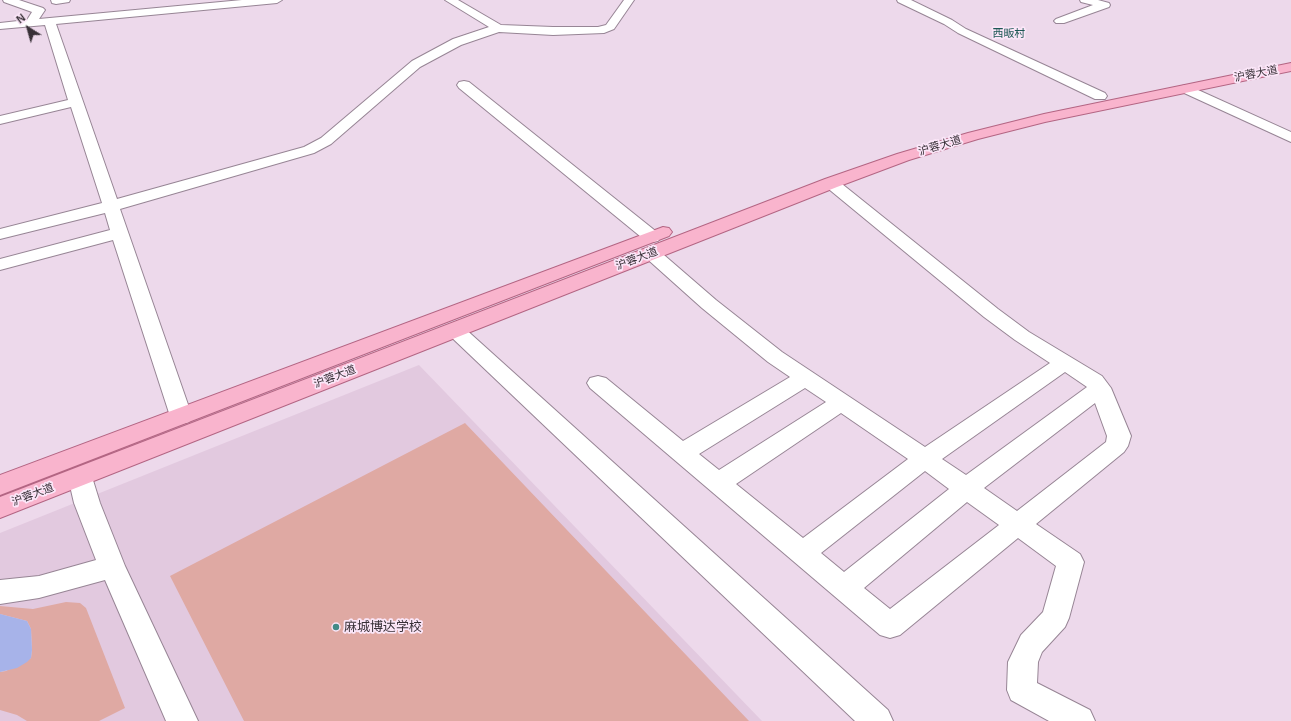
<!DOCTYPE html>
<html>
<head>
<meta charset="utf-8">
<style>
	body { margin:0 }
	#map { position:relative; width:1291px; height:721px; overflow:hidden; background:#edd9eb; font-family:Helvetica,sans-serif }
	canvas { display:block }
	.north { position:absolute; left:8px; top:8px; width:40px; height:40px; -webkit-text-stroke:3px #fbe6f8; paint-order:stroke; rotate:323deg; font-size:11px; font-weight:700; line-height:16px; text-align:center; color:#383037 }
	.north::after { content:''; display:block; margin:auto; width:14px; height:18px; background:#383037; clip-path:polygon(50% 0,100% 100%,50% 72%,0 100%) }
</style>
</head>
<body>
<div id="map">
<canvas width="1291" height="721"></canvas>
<div class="north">N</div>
</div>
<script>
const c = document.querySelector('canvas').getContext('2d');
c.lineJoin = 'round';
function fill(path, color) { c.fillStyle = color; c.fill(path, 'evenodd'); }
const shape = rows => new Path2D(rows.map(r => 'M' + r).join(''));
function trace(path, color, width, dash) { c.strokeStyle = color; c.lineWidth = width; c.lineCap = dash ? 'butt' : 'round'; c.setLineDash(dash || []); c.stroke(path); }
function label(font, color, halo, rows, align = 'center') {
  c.font = font + ' Helvetica,"Noto Sans SC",sans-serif'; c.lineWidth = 3.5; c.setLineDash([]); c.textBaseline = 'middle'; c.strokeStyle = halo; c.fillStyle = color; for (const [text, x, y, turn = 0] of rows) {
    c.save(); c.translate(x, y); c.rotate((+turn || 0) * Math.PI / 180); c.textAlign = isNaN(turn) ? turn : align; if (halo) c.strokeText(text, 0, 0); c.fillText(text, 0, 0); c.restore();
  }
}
const built = shape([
	[419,365,762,721,0,721,0,533]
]);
const green = shape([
	[465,423,749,721,244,721,170,576],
	[66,602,80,603,86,608,125,708,99,721,27,721,17,715,0,710,0,672,6,671,31,658,32,650,31,629,27,621,0,614,0,606,33,609]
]);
const water = shape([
	[0,614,27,621,31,629,32,650,31,658,27,662,17,668,0,672]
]);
const minor = shape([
	[3,0,19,0,43,8,45,10,39,19,242,0,282,0,277,3,56,24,117,199,304,147,321,138,412,61,453,39,489,27,445,0,458,0,501,25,553,27,598,27,606,25,624,0,634,0,614,29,604,33,553,35,499,32,461,45,420,67,331,144,314,153,120,209,192,416,189,422,181,424,173,422,170,416,113,240,0,270,0,259,110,230,105,213,0,239,0,229,102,203,71,107,0,124,0,116,68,100,45,25,0,29,0,23,27,20,32,12,4,2,3,0],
	[51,0,70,0,69,2,56,4,52,3,51,0],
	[897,0,911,0,952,20,966,29,1105,93,1107,96,1105,99,1095,99,958,33,944,24,898,2,897,0],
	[1080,0,1098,0,1109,3,1110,5,1109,7,1064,23,1056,23,1054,21,1056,19,1093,5,1081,2,1080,0],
	[464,81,469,82,658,233,661,237,658,241,652,242,646,241,459,88,457,85,459,82,464,81],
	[1187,85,1291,132,1291,142,1182,92,1180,89,1182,86,1187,85],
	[831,178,837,180,998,309,1029,332,1102,376,1111,388,1131,436,1128,446,1124,452,1036,524,1080,554,1084,562,1069,618,1065,627,1042,652,1038,662,1037,683,1090,710,1095,721,1049,721,1011,700,1007,690,1008,662,1021,635,1043,612,1056,566,1018,538,900,635,890,638,880,635,590,388,587,383,590,378,598,376,606,378,683,441,790,377,768,362,702,308,645,257,642,253,645,249,651,248,657,249,716,300,782,352,925,447,1050,363,1015,340,984,317,825,186,823,183,825,180,831,178],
	[1065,372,1087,387,966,475,942,459,1065,372],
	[805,388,826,402,719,470,699,454,805,388],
	[1095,403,1107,436,1106,442,1017,511,984,488,1095,403],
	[841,413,908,459,803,538,736,484,841,413],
	[925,471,949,489,844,572,821,553,925,471],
	[967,502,999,525,890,609,864,588,967,502],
	[455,324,462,326,888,710,893,721,855,721,448,334,445,330,448,326,455,324],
	[80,468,89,471,92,477,100,503,125,566,198,721,166,721,105,580,39,598,0,604,0,580,39,576,96,560,74,503,68,477,71,471,80,468]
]);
const major = shape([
	[1291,63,1291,71,1045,122,978,139,909,160,837,187,0,518,0,497,825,179,897,154,968,133,1044,114,1291,63],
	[663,227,669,228,672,232,669,236,0,495,0,475,663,227]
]);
const markers = [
	[336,627,4,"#438a86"]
];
const farQuarternames = [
	["西畈村",1009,34]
];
const streetNames = [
	["沪蓉大道",1256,74,-11],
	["沪蓉大道",940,146,-17],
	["沪蓉大道",637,259,-21],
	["沪蓉大道",335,377,-21],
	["沪蓉大道",33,495,-21]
];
const nearPoinames = [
	["麻城博达学校",344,627]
];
fill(built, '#e2c9df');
fill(green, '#dfa9a3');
fill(water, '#a7b3e9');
trace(minor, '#978595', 2);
trace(major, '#b36583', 2);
fill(minor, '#fff');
fill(major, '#f9b4cd');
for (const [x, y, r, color] of markers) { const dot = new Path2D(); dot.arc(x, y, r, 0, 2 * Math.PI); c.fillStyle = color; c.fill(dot); trace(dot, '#fbe6f8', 1.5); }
label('11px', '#1c5754', '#fbe6f8', farQuarternames);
label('11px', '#383037', '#fbe6f8', streetNames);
label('13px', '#383037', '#fbe6f8', nearPoinames, 'left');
</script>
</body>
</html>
